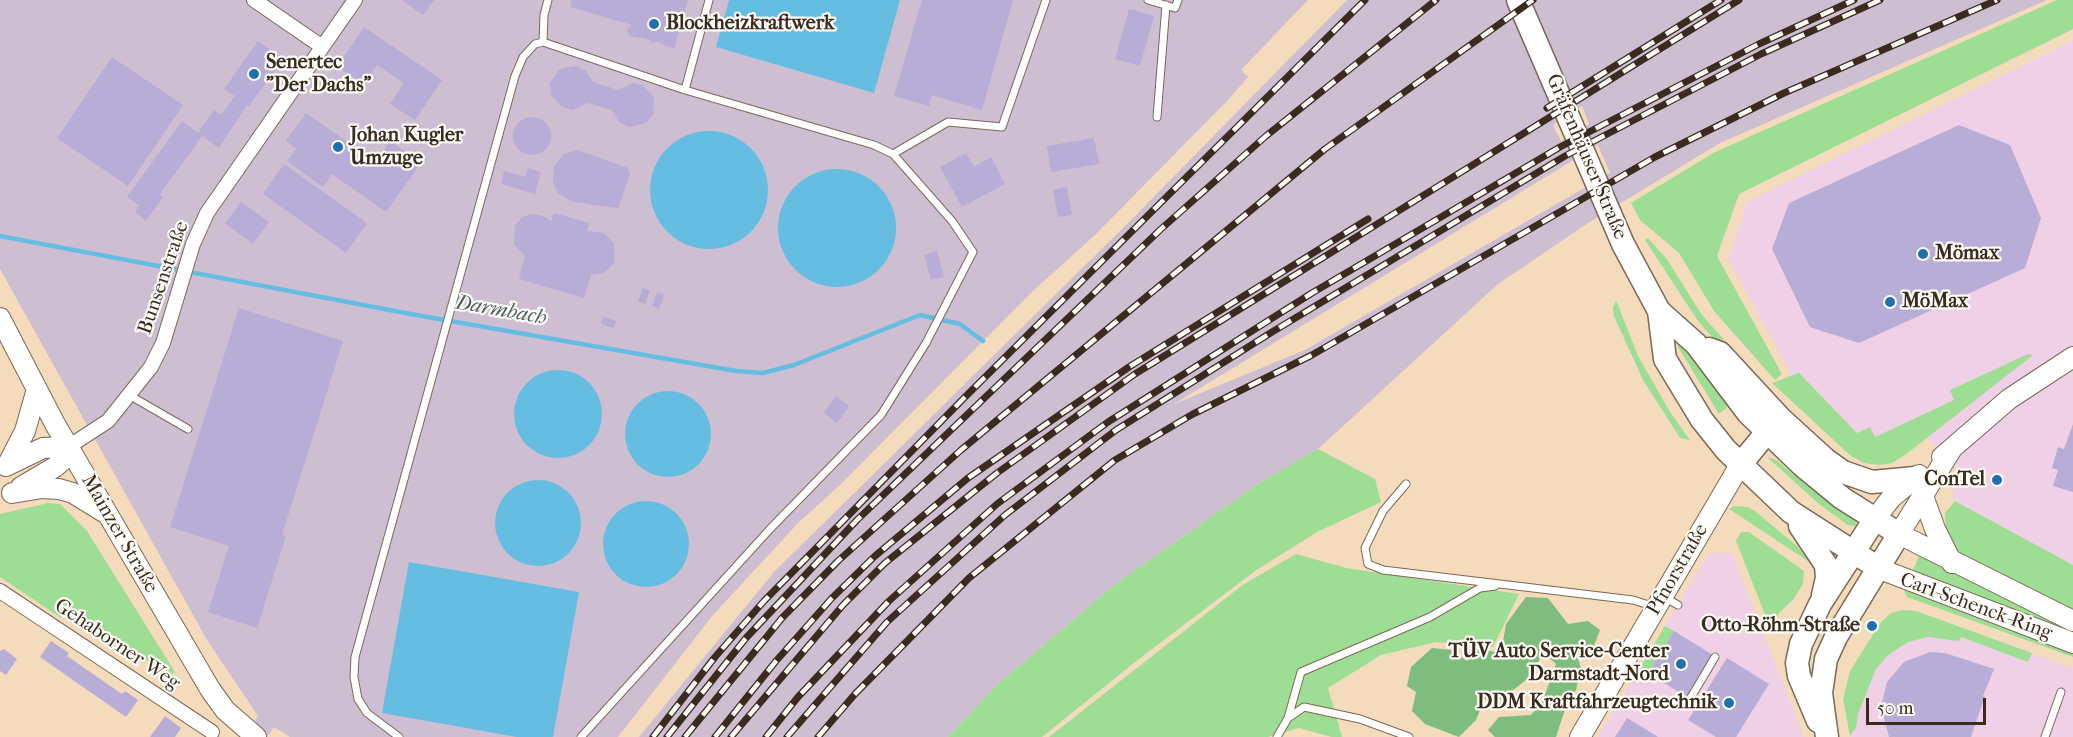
<!DOCTYPE html>
<html>
<head>
<meta charset="utf-8">
<style>
	body { margin:0 }
	#map { position:relative; width:2073px; height:737px; overflow:hidden; background:#f3dbbc; font-family:"IM FELL French Canon",serif }
	canvas { display:block }
	.scale { position:absolute; left:1866px; top:698px; width:120px; height:27px; box-sizing:border-box; border:3px solid #3b2a1e; border-top:0; padding-left:8px; font-size:18px; line-height:21px; white-space:nowrap; color:#3b2a1e; -webkit-text-stroke:4px #fdfcf7; paint-order:stroke }
</style>
</head>
<body>
<div id="map">
<canvas width="2073" height="737"></canvas>
<div class="scale">50 m</div>
</div>
<script>
const c = document.querySelector('canvas').getContext('2d');
c.lineJoin = 'round';
function fill(path, color) { c.fillStyle = color; c.fill(path, 'evenodd'); }
const shape = rows => new Path2D(rows.map(r => 'M' + r).join(''));
function trace(path, color, width, dash) { c.strokeStyle = color; c.lineWidth = width; c.lineCap = dash ? 'butt' : 'round'; c.setLineDash(dash || []); c.stroke(path); }
function label(font, color, halo, rows, align = 'center') {
  c.font = font + ' "IM FELL French Canon",serif'; c.lineWidth = 4.5; c.setLineDash([]); c.textBaseline = 'middle'; c.strokeStyle = halo; c.fillStyle = color; for (const [text, x, y, turn = 0] of rows) {
    c.save(); c.translate(x, y); c.rotate((+turn || 0) * Math.PI / 180); c.textAlign = isNaN(turn) ? turn : align; if (halo) c.strokeText(text, 0, 0); c.fillText(text, 0, 0); c.restore();
  }
}
const built = shape([
	[2073,40,2073,565,1955,501,1952,497,1954,488,1964,472,1921,433,1869,451,1796,383,1728,259,1747,202],
	[1709,553,1732,553,1804,737,1598,737],
	[1950,624,2073,668,2073,737,1851,737,1848,721,1870,656]
]);
const industrial = shape([
	[0,0,1308,0,1241,70,1248,77,1227,101,1095,235,1033,291,840,485,799,522,713,615,618,737,290,737,274,727,267,737,246,737,258,716,207,640,0,269],
	[1347,0,2047,0,1720,143,1588,223,1498,284,1318,449,1261,482,1117,583,998,684,948,737,639,737,774,572,1130,221],
	[1582,106,1589,124,1561,141,1553,125],
	[1598,145,1610,173,1305,350,1174,404]
]);
const green = shape([
	[2057,0,2073,0,2073,29,1739,194,1717,256,1782,374,1775,380,1714,311,1679,253,1640,220,1631,203,1715,152],
	[1648,238,1666,258,1702,315,1756,376,1754,384,1698,321,1645,240],
	[1616,300,1638,356,1670,412,1690,440,1680,438,1643,380,1614,316,1613,308],
	[1681,341,1731,404,1719,414,1678,347,1677,342],
	[2028,354,2033,355,1905,455,1892,463,1879,465,1864,463,1851,456,1772,383,1799,373,1857,433,1870,427,1875,437,1954,400,1950,390],
	[1318,449,1375,479,1381,502,1317,532,1255,571,1135,662,1042,737,948,737,998,684,1117,583,1261,482],
	[1767,457,1776,460,1825,500,1853,515,1858,527,1848,525,1819,504],
	[1955,501,2073,565,2073,611,1960,557,1946,539,1945,513],
	[48,503,60,504,87,531,175,672,169,676,70,607,61,618,0,577,0,514],
	[1734,506,1748,507,1755,511,1797,546,1811,563,1729,509],
	[1741,532,1749,532,1804,571,1803,584,1793,600,1779,613,1773,629,1770,627,1736,541],
	[1296,554,1346,568,1519,594,1493,647,1436,642,1381,655,1328,688,1342,737,1332,737,1299,728,1268,737,1049,737,1244,584],
	[1920,554,2073,628,2073,633,1911,574],
	[1904,590,2073,651,2073,657,1907,597],
	[1903,610,1916,611,2032,653,2028,662,1961,637,1959,641,1928,637,1908,642,1888,655,1876,669,1858,714,1856,728,1850,736,1843,699,1850,671,1881,622,1891,613],
	[1665,626,1674,631,1648,673,1640,668]
]);
const forest = shape([
	[1526,597,1548,598,1568,624,1588,621,1600,630,1591,654,1578,658,1581,668,1576,690,1568,700,1556,737,1495,737,1488,730,1499,717,1531,715,1543,700,1556,664,1544,653,1527,679,1502,699,1484,700,1476,720,1459,737,1425,724,1412,711,1416,692,1407,686,1411,667,1432,648,1452,650,1467,661,1475,648,1501,653,1506,624]
]);
const water = shape([
	[729,0,900,0,874,93,716,47],
	'650 190a59 59 0 1 1 118 0a59 59 0 1 1-118 0Z',
	'778 228a59 59 0 1 1 118 0a59 59 0 1 1-118 0Z',
	'514 414a44 44 0 1 1 88 0a44 44 0 1 1-88 0Z',
	'625 434a43 43 0 1 1 86 0a43 43 0 1 1-86 0Z',
	'495 523a43 43 0 1 1 86 0a43 43 0 1 1-86 0Z',
	'603 544a43 43 0 1 1 86 0a43 43 0 1 1-86 0Z',
	[409,562,579,592,553,737,517,737,382,713]
]);
const stream = shape([
	[0,236,416,315,736,371,763,373,794,365,920,315,960,324,983,341]
]);
const building = shape([
	[402,0,434,0,423,15],
	[572,0,688,0,674,49,658,42,652,43,648,39,629,36,627,29,632,25,570,7],
	[922,0,1013,0,982,110,932,95,929,106,894,96],
	[1129,9,1154,16,1140,66,1115,59],
	[364,27,442,80,415,120,390,104,404,83,377,65,364,84,337,67],
	[258,41,283,59,249,106,247,105,219,148,202,136,160,194,163,197,146,221,135,212,139,205,127,197,182,121,198,133,214,110,221,115,235,96,224,89],
	[112,57,183,105,128,186,57,138],
	[576,66,586,71,593,82,618,90,632,83,643,85,654,98,653,115,646,123,629,127,619,122,612,110,588,103,573,110,562,107,551,95,550,83,559,69],
	[306,113,376,162,390,141,421,163,386,212,332,174,323,187,287,161,296,149,286,141],
	'513 136a19 19 0 1 1 38 0a19 19 0 1 1-38 0Z',
	[1959,125,2010,145,2041,218,2025,268,1859,343,1810,327,1772,249,1789,203],
	[1094,138,1099,164,1051,172,1047,146],
	[578,150,628,168,630,174,618,208,573,202,558,193,553,183,554,166,564,154],
	[966,153,974,167,991,157,1005,184,962,207,940,167],
	[284,164,367,223,346,253,263,194],
	[528,168,541,172,535,194,501,184,504,171,525,177],
	[1067,187,1072,215,1058,217,1053,190],
	[241,202,269,222,253,244,225,223],
	[554,213,589,223,587,231,604,233,614,244,614,263,604,273,591,275,584,298,519,279,525,256,514,244,515,226,522,217,533,214,544,216,551,221],
	[937,251,944,277,931,280,924,255],
	[643,288,650,290,645,304,638,302],
	[657,292,664,294,659,309,652,306],
	[239,308,343,341,282,535,286,536,257,628,208,612,229,546,170,527],
	[603,317,616,321,614,328,601,324],
	[836,396,849,406,837,423,824,413],
	[2073,424,2073,492,2053,486,2058,470,2052,468,2058,447,2064,449],
	[1674,631,1713,655,1687,697,1648,673],
	[51,641,69,653,67,656,122,694,125,691,138,700,126,717,40,657],
	[4,649,17,659,6,675,0,671,0,651],
	[1930,652,1945,653,1994,669,1983,696,1985,696,1971,737,1889,737,1881,707,1887,682,1904,662],
	[1727,658,1769,684,1736,737,1716,737,1688,720],
	[165,716,181,728,175,737,150,737],
	[1627,718,1655,735,1658,737,1615,737]
]);
const lane = shape([
	[1148,0,1175,8,1178,0],
	[543,42,544,15,548,0],
	[685,90,709,0],
	[1157,117,1166,5],
	[893,154,948,122,1002,127,1046,0],
	[129,395,188,429],
	[1406,484,1383,511,1365,548,1368,564,1383,570,1633,600,1655,607],
	[1664,597,1678,605],
	[1622,670,1634,677],
	[1690,699,1715,657],
	[1288,718,1301,672,1430,617,1480,588,1495,586],
	[399,737,367,713,358,699,354,677,355,657,515,76,523,57,535,44,543,42,685,90,874,145,893,154,952,221,973,252,926,343,881,415,770,529,581,737],
	[1277,737,1288,718,1304,707,1360,719,1409,737],
	[2045,737,2061,692]
]);
const street = shape([
	[254,0,321,46],
	[68,447,108,421,151,367,163,343,193,244,207,213,355,0],
	[0,591,212,732]
]);
const secondary = shape([
	[0,318,55,424,210,689,225,710,256,737],
	[1951,450,1899,534,2073,621],
	[1942,457,2009,399,2073,357],
	[8,464,25,431,37,389],
	[6,466,43,448,68,447],
	[21,487,55,467,62,461,68,447],
	[12,493,42,488,59,489,73,493,104,512],
	[1923,496,1935,529,1952,563],
	[1875,519,1891,498,1919,475],
	[1880,569,2073,643],
	[1580,737,1740,465]
]);
const primary = shape([
	[1518,0,1623,244,1659,311,1696,344,1748,413,1803,466,1842,498,1899,534,1836,637,1826,659,1821,693,1827,737],
	[1659,311,1665,359,1702,420,1726,450,1791,512,1880,569],
	[1709,349,1720,353,1781,419,1826,460,1843,472,1872,482,1915,478],
	[1740,465,1767,432],
	[1800,526,1826,565,1827,578,1823,595],
	[1818,721,1799,676,1797,663,1801,644,1820,604,1875,519]
]);
const rail = shape([
	[1547,108,1721,0],
	[653,737,715,657,764,601,965,397,1365,0],
	[667,737,746,638,857,520,1161,229,1266,136,1436,0],
	[685,737,782,618,838,561,961,450,1325,149,1533,0],
	[715,737,776,661,832,598,875,556,968,478,1129,367,1368,219],
	[731,737,843,605,885,563,997,473,1135,374,1739,0],
	[766,737,798,697,889,601,997,504,1108,422,1312,293,1560,147,1759,44,1854,0],
	[787,737,887,622,1005,515,1116,430,1272,332,1565,156,1761,54,1880,0],
	[818,737,855,694,969,578,1115,460,1193,414,1312,355,1655,157,1784,93,1997,0]
]);
const markers = [
	[654,24,6,"#1f6fb2"],
	[254,74,6,"#1f6fb2"],
	[338,147,6,"#1f6fb2"],
	[1923,254,6,"#1f6fb2"],
	[1890,302,6,"#1f6fb2"],
	[1997,480,6,"#1f6fb2"],
	[1872,626,6,"#1f6fb2"],
	[1681,664,6,"#1f6fb2"],
	[1729,703,6,"#1f6fb2"]
];
const poiNames = [
	["Blockheizkraftwerk",666,24],
	["Senertec",266,63],
	["\"Der Dachs\"",266,86],
	["Johan Kugler",350,136],
	["Umzuge",350,159],
	["Mömax",1935,254],
	["MöMax",1902,302],
	["ConTel",1985,480,"right"],
	["Otto-Röhm-Straße",1860,626,"right"],
	["TÜV Auto Service-Center",1669,652,"right"],
	["Darmstadt-Nord",1669,675,"right"],
	["DDM Kraftfahrzeugtechnik",1717,703,"right"]
];
const streetNames = [
	["Gräfenhäuser Straße",1586,157,67],
	["Bunsenstraße",164,278,-71],
	["Mainzer Straße",119,534,60],
	["Pfnorstraße",1678,570,-60],
	["Carl-Schenck-Ring",1976,607,20],
	["Gehaborner Weg",117,645,34]
];
const waterNames = [
	["Darmbach",501,311,10]
];
fill(built, '#efd0e6');
fill(industrial, '#cdbed2');
fill(green, '#9ede94');
fill(forest, '#7ebd7e');
fill(water, '#65bee2');
trace(stream, '#65bee2', 4.5);
fill(building, '#b8add7');
trace(lane, '#7b6855', 9);
trace(street, '#7b6855', 16);
trace(secondary, '#7b6855', 22);
trace(primary, '#7b6855', 25);
trace(lane, '#fff', 7);
trace(street, '#fff', 14);
trace(secondary, '#fff', 20);
trace(primary, '#fff', 22);
trace(rail, '#3b2a1e', 7);
trace(rail, '#fdfcf7', 4.5, [14]);
for (const [x, y, r, color] of markers) { const dot = new Path2D(); dot.arc(x, y, r, 0, 2 * Math.PI); c.fillStyle = color; c.fill(dot); trace(dot, '#fdfcf7', 2); }
label('bold 20px', '#3b2a1e', '#fdfcf7', poiNames, 'left');
label('20px', '#3b2a1e', '#fdfcf7', streetNames);
label('italic 21px', '#4a5e63', '#fdfcf7', waterNames);
</script>
</body>
</html>
